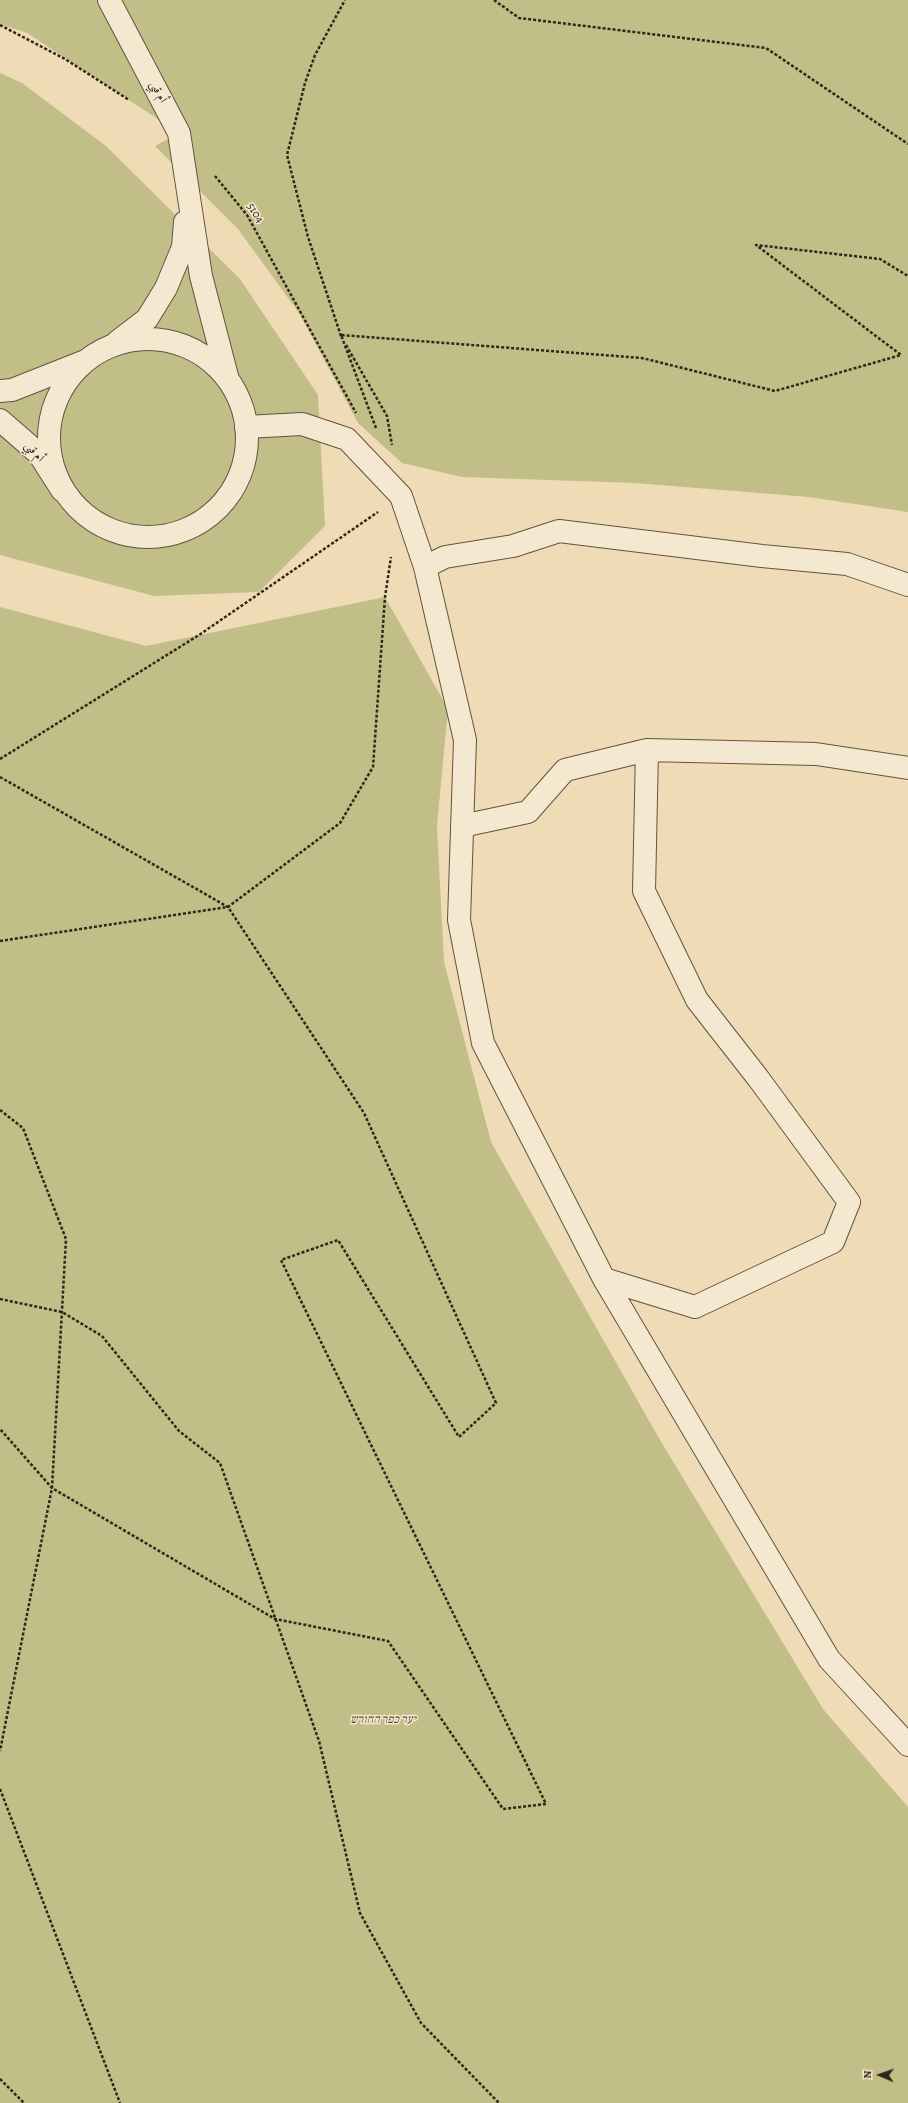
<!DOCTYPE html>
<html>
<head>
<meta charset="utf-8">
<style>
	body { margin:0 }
	#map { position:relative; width:908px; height:2103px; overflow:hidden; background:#efdcb6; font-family:Alegreya,serif }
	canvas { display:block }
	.north { position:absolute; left:860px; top:2055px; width:40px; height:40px; -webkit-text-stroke:3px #f5e8d0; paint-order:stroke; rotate:272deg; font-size:11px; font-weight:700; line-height:16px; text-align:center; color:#322519 }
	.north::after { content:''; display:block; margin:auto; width:14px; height:18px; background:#322519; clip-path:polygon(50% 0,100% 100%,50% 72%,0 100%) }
</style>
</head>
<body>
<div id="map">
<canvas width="908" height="2103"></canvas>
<div class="north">N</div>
</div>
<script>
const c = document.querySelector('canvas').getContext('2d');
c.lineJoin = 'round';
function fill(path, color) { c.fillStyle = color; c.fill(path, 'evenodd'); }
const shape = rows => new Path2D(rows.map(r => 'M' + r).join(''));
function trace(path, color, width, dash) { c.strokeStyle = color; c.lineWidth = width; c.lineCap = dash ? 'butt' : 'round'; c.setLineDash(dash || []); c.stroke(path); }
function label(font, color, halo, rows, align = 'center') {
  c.font = font + ' Alegreya,Amiri,"Frank Ruhl Libre",serif'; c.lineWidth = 3; c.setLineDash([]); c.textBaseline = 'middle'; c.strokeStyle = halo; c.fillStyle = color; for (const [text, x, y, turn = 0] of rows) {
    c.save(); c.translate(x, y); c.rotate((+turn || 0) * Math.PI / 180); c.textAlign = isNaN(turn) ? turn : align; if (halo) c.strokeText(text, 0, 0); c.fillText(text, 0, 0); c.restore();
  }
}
const green = shape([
	[0,0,908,0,908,512,809,497,635,483,462,477,402,463,358,423,299,313,238,229,155,146,179,133,27,33,0,24],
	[0,73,22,83,106,146,240,279,318,395,325,526,259,592,154,596,0,555],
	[385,597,448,709,437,826,444,962,491,1142,660,1440,823,1709,908,1807,908,2103,0,2103,0,607,146,646]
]);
const path = shape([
	[494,0,519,18,766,48,908,144],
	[0,25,65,59,129,100],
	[215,176,247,215,356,413],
	[341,336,308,237,287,155,305,83,315,55,345,0],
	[346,345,387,416,392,445],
	[376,428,341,335,642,358,775,391,901,355,756,245,880,259,908,276],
	[0,759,199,635,378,512],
	[0,777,228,907,364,1113,496,1403,459,1437,338,1240,281,1260,546,1804,503,1809,388,1641,275,1619,52,1488,0,1429],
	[0,941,228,907,340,823,373,767,385,597,391,557],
	[0,1110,23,1128,66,1239,52,1488,0,1751],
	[0,1299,62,1312,102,1336,179,1431,220,1463,319,1741,360,1913,421,2023,499,2103],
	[0,1789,120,2103],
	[0,2079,24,2103]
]);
const minor = shape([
	[0,391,12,390,83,362],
	[0,420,39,454,62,490],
	[246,427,302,424,347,439,401,496,425,567,445,557,513,546,559,531,762,556,847,564,908,585],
	[425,567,465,740,459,920,483,1043,604,1279,695,1307,833,1242,849,1202,758,1078,697,1000,644,891,647,750,565,770,528,812,462,826],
	[647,750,816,754,908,768],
	[604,1279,829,1659,908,1745]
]);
const tertiary = shape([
	[109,0,179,133,201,276,227,376],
	'49 438a99 99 0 1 1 198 0a99 99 0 1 1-198 0Z',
	[117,342,147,319,166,288,183,247,185,222]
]);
const streetNames = [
	["أم قبي",158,92,62],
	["5104",255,213,57],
	["أم قبي",34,452,48]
];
const parkNames = [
	["יער כפר החורש",383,1720]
];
fill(green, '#c1be88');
trace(minor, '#615340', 24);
trace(tertiary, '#615340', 24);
trace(path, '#322519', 2.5, [3, 2]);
trace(minor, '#f5e8d0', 22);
trace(tertiary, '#f5e8d0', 22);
label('12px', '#322519', '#f5e8d0', streetNames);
label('italic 12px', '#564b35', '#f5e8d0', parkNames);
</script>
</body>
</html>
